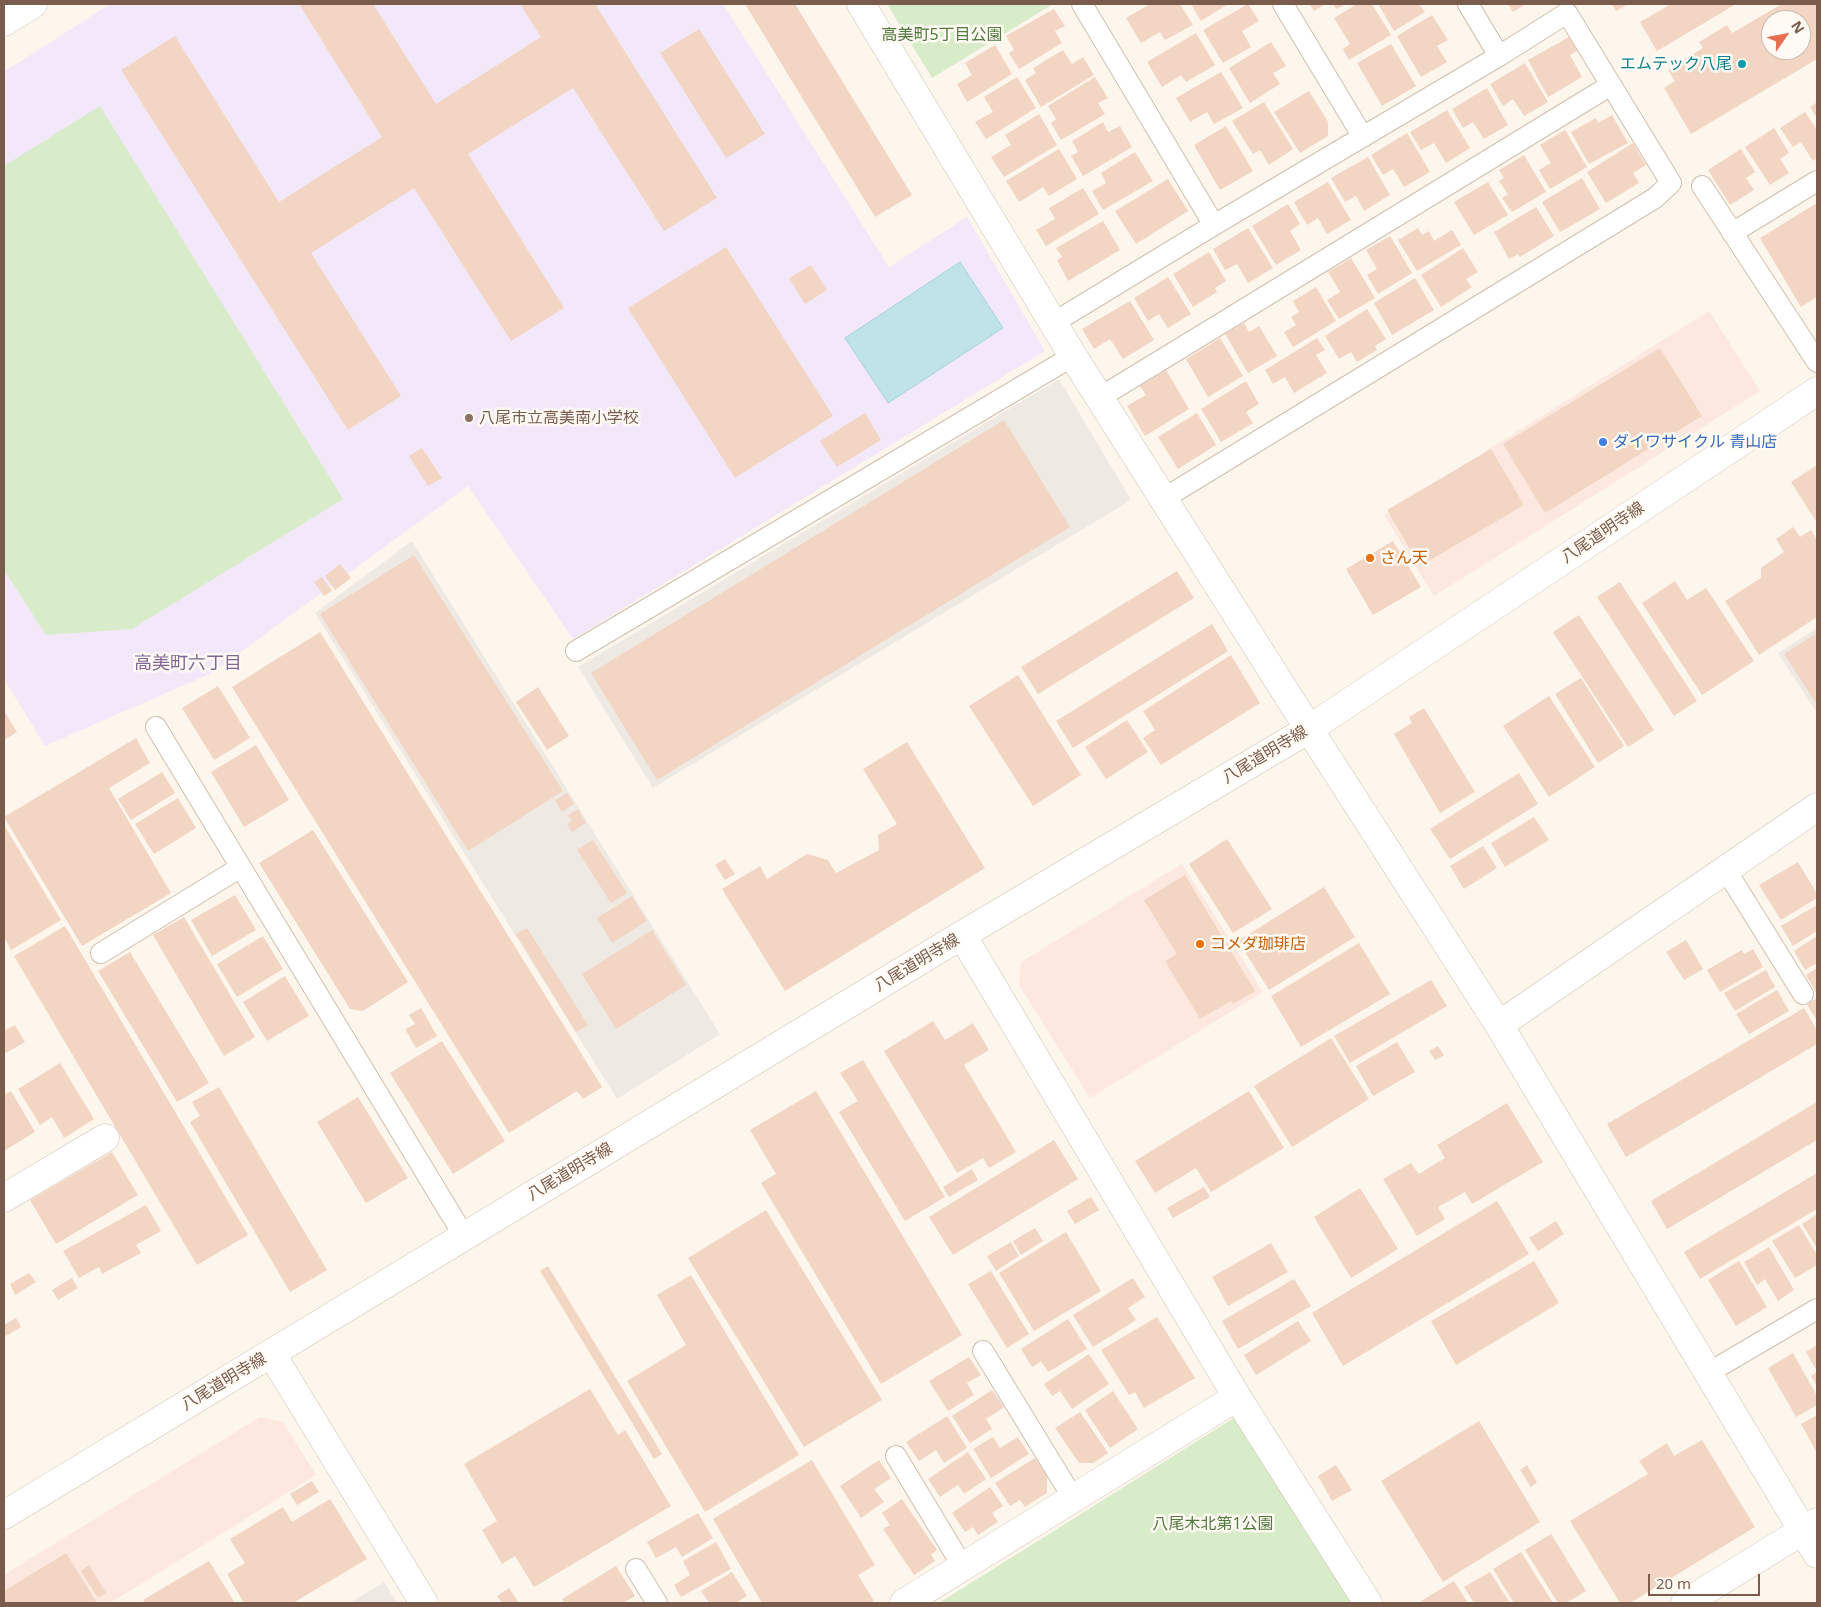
<!DOCTYPE html>
<html>
<head>
<meta charset="utf-8">
<style>
	body { margin:0 }
	#map { position:relative; width:1821px; height:1607px; overflow:hidden; background:#fdf6ec; font-family:"Noto Sans",sans-serif }
	canvas { display:block }
	.frame { position:absolute; inset:0; border:5px solid #7a5c4d; pointer-events:none }
	.north { position:absolute; left:1761px; top:10px; width:50px; height:50px; box-sizing:border-box; background:#fffaf3; border:1px solid #cabbb1; border-radius:50%; rotate:57deg; font-size:14px; font-weight:700; line-height:20px; text-align:center; color:#7a5c4d }
	.north::after { content:''; display:block; margin:auto; width:18px; height:22px; background:#e76f51; clip-path:polygon(50% 0,100% 100%,50% 72%,0 100%) }
	.scale { position:absolute; left:1648px; top:1574px; width:112px; height:22px; box-sizing:border-box; border:2px solid #7a5c4d; border-top:0; padding-left:6px; font-size:15px; line-height:18px; white-space:nowrap; color:#7a5c4d; -webkit-text-stroke:4px #fffaf3; paint-order:stroke }
</style>
</head>
<body>
<div id="map">
<canvas width="1821" height="1607"></canvas>
<div class="frame"></div>
<div class="north">N</div>
<div class="scale">20 m</div>
</div>
<script>
const c = document.querySelector('canvas').getContext('2d');
c.lineJoin = 'round';
function fill(path, color) { c.fillStyle = color; c.fill(path, 'evenodd'); }
const shape = rows => new Path2D(rows.map(r => 'M' + r).join(''));
function trace(path, color, width, dash) { c.strokeStyle = color; c.lineWidth = width; c.lineCap = dash ? 'butt' : 'round'; c.setLineDash(dash || []); c.stroke(path); }
function label(font, color, halo, rows, align = 'center') {
  c.font = font + ' "Noto Sans","Noto Sans JP",sans-serif'; c.lineWidth = 5; c.setLineDash([]); c.textBaseline = 'middle'; c.strokeStyle = halo; c.fillStyle = color; for (const [text, x, y, turn = 0] of rows) {
    c.save(); c.translate(x, y); c.rotate((+turn || 0) * Math.PI / 180); c.textAlign = isNaN(turn) ? turn : align; if (halo) c.strokeText(text, 0, 0); c.fillText(text, 0, 0); c.restore();
  }
}
const commercial = shape([
	[1709,311,1760,391,1434,596,1384,515],
	[1182,864,1263,992,1090,1098,1019,985,1021,962],
	[260,1417,283,1422,316,1475,110,1603,4,1603,4,1575]
]);
const industrial = shape([
	[1059,379,1131,500,653,788,578,667],
	[412,541,720,1034,617,1099,315,613],
	[1817,628,1817,713,1778,653],
	[384,1582,397,1603,350,1603]
]);
const education = shape([
	[110,4,723,4,889,267,967,217,1045,351,573,639,468,486,212,673,45,746,4,679,4,72]
]);
const green = shape([
	[887,4,1053,4,932,78],
	[100,106,343,499,132,629,46,635,4,570,4,166],
	[1237,1416,1358,1603,939,1603]
]);
const water = shape([
	[960,262,1003,328,888,403,845,338,960,262]
]);
const building = shape([
	[299,4,373,4,436,104,541,37,520,4,595,4,717,198,664,231,573,88,468,154,564,308,511,341,414,188,311,253,401,396,348,430,121,70,175,36,279,202,382,137],
	[745,4,795,4,912,195,875,217],
	[1150,4,1180,4,1193,25,1165,40,1160,32,1141,43,1126,18],
	[1191,4,1228,4,1201,21],
	[1248,4,1259,21,1242,31,1251,47,1223,63,1203,30],
	[1309,4,1325,4,1314,11],
	[1333,4,1346,4,1336,9],
	[1357,4,1372,4,1391,35,1349,60,1343,49,1350,44,1334,18],
	[1378,4,1419,4,1425,12,1394,31],
	[1508,4,1526,4,1513,12],
	[1612,4,1628,4,1616,11],
	[1671,4,1736,4,1657,51,1640,22],
	[1782,4,1817,4,1817,59,1691,134,1664,88,1675,81,1668,70,1703,48,1699,42,1727,25,1732,33],
	[1771,20,1801,20,1801,50,1771,50],
	[1054,9,1065,26,1055,31,1062,43,1019,69,1009,53,1014,50,1006,36],
	[1432,15,1448,40,1437,46,1447,62,1421,77,1397,36],
	[699,29,765,134,726,158,660,53],
	[1196,33,1215,65,1186,82,1181,75,1162,87,1147,62],
	[1569,37,1577,51,1570,55,1582,77,1548,97,1528,60],
	[1271,42,1286,66,1273,73,1280,84,1250,103,1229,68],
	[1391,44,1416,86,1382,106,1357,63],
	[995,45,1012,74,967,102,957,84,972,75,965,63],
	[1063,50,1072,64,1083,57,1094,75,1041,107,1025,80,1036,73,1033,68],
	[1525,63,1548,102,1524,116,1513,99,1503,106,1490,84],
	[1221,72,1243,108,1214,124,1207,112,1190,122,1176,98],
	[1017,77,1036,108,986,139,975,122,993,112,984,97],
	[1095,77,1108,98,1098,103,1105,114,1061,140,1051,123,1056,119,1048,106],
	[1487,88,1508,125,1484,139,1473,122,1463,128,1452,109],
	[1309,91,1328,122,1328,136,1300,153,1274,112],
	[1264,102,1293,149,1269,165,1260,150,1253,154,1232,121],
	[1817,102,1817,118,1810,107],
	[1447,110,1470,148,1446,163,1434,143,1421,150,1410,132],
	[1805,112,1817,130,1817,158,1813,161,1801,142,1793,147,1780,128],
	[1039,114,1057,145,1004,177,991,157,1011,145,1005,135],
	[1612,115,1628,143,1589,164,1571,132,1596,118,1598,123],
	[1103,122,1108,132,1120,126,1132,147,1083,176,1071,156,1078,152,1072,141],
	[1226,126,1253,171,1220,190,1194,145],
	[1774,128,1789,153,1780,159,1789,173,1770,185,1745,147],
	[1565,130,1587,167,1550,189,1539,170,1551,163,1540,145],
	[1407,133,1430,172,1404,187,1393,169,1383,175,1371,155],
	[1633,143,1646,165,1633,173,1639,183,1606,203,1587,172],
	[1059,149,1077,179,1049,196,1043,187,1019,202,1006,181],
	[1741,149,1755,172,1746,178,1754,190,1730,205,1708,170],
	[1135,152,1153,181,1103,210,1092,191,1106,183,1101,173],
	[1524,155,1546,192,1512,212,1502,198,1508,194,1499,181,1504,178,1499,170],
	[1368,157,1390,195,1364,211,1356,196,1345,202,1331,178],
	[1582,178,1600,209,1560,232,1542,202],
	[1168,179,1188,211,1136,244,1115,211],
	[1328,182,1351,220,1327,234,1318,218,1307,225,1294,202],
	[1488,182,1508,215,1474,235,1454,202],
	[1083,188,1099,214,1046,246,1036,230,1055,219,1049,208],
	[1817,203,1817,297,1801,307,1760,238],
	[1288,204,1300,224,1290,231,1301,250,1276,265,1252,226],
	[1536,207,1554,236,1520,257,1518,254,1509,259,1494,232],
	[1103,221,1120,250,1068,281,1057,260,1062,257,1056,248],
	[1248,228,1273,268,1248,283,1237,264,1225,270,1213,249],
	[1418,228,1422,235,1429,231,1434,241,1452,230,1461,245,1417,271,1398,240],
	[1390,236,1412,273,1378,294,1367,275,1377,269,1366,250],
	[726,247,833,416,735,478,628,308],
	[1463,248,1478,272,1466,279,1472,287,1441,307,1421,275],
	[1209,252,1226,281,1215,288,1217,292,1193,307,1173,274],
	[1351,258,1375,298,1339,319,1327,300,1340,292,1328,272],
	[811,265,827,290,805,304,789,278],
	[1168,277,1191,314,1168,328,1159,314,1148,321,1134,298],
	[1415,278,1434,310,1392,335,1374,303],
	[1316,287,1336,321,1293,347,1284,332,1296,325,1291,317,1299,312,1293,301],
	[1130,301,1154,340,1123,359,1110,339,1094,349,1082,329],
	[1367,309,1386,339,1375,346,1377,350,1357,362,1351,352,1339,359,1325,336],
	[1244,323,1249,332,1259,326,1277,356,1248,373,1225,334],
	[1220,338,1243,376,1208,397,1186,359],
	[1317,338,1325,350,1316,355,1327,373,1294,393,1285,377,1273,384,1265,370],
	[1660,348,1702,416,1545,513,1503,444],
	[1166,370,1189,409,1145,436,1127,406,1146,395,1140,386],
	[1246,381,1259,404,1246,412,1253,423,1221,442,1201,409],
	[865,413,881,440,837,467,820,441],
	[1197,413,1216,445,1178,469,1158,437],
	[1004,420,1070,527,657,780,591,673],
	[422,448,442,478,428,486,409,456],
	[1491,449,1524,505,1420,566,1387,510],
	[1817,465,1817,523,1791,482],
	[1793,527,1800,537,1811,530,1817,540,1817,617,1759,655,1725,601,1761,578,1761,568,1784,552,1776,539],
	[1393,541,1421,587,1373,615,1346,569],
	[414,555,563,791,468,851,320,614],
	[340,564,351,578,335,590,325,576],
	[1177,571,1194,598,1038,694,1021,667],
	[322,577,332,591,324,596,314,582],
	[1675,581,1687,600,1706,588,1754,661,1702,695,1642,603],
	[1620,582,1697,701,1674,716,1597,597],
	[1579,615,1654,730,1628,747,1553,632],
	[1212,624,1228,651,1073,748,1056,721],
	[320,632,602,1087,583,1099,577,1091,509,1133,232,687],
	[1817,633,1817,705,1784,654],
	[1231,655,1260,703,1161,765,1143,738,1155,730,1143,711],
	[1018,675,1081,775,1033,806,969,706],
	[1581,678,1624,746,1598,763,1555,694],
	[218,686,250,738,214,760,182,708],
	[538,687,569,736,547,750,516,702],
	[1549,696,1595,767,1549,797,1503,726],
	[1424,708,1475,792,1440,813,1394,734,1412,723,1409,717],
	[4,711,17,732,4,740],
	[1127,720,1148,752,1106,779,1085,747],
	[136,738,150,763,109,788,171,893,82,946,4,817],
	[907,742,985,868,785,991,722,889,760,866,767,879,807,854,828,860,836,873,879,850,878,835,897,824,863,769],
	[256,745,289,800,244,827,211,772],
	[162,772,175,793,131,820,118,799],
	[1519,773,1538,804,1450,859,1430,829],
	[567,793,574,804,562,812,555,800],
	[178,798,196,828,154,854,135,824],
	[578,809,586,823,572,832,567,824,572,821,568,815],
	[1534,817,1549,840,1505,867,1491,843],
	[4,825,61,920,11,950,4,937],
	[313,830,408,982,363,1011,350,1009,259,863],
	[1227,839,1272,909,1233,933,1189,864],
	[593,840,627,893,611,903,577,850],
	[1483,846,1497,868,1464,889,1450,866],
	[725,859,735,874,725,880,715,865],
	[1798,862,1817,894,1817,898,1781,920,1759,885],
	[1185,875,1255,991,1233,1004,1231,1001,1200,1019,1165,961,1177,954,1144,900],
	[1324,887,1355,937,1269,990,1238,941],
	[235,895,256,930,212,956,191,920],
	[632,896,647,921,612,943,597,918],
	[1817,905,1817,931,1793,946,1781,926],
	[184,917,255,1037,224,1056,153,935],
	[65,926,248,1235,197,1265,14,956],
	[527,928,588,1025,576,1032,516,934],
	[652,930,686,985,616,1029,582,974],
	[263,936,283,969,237,997,217,964],
	[1817,936,1817,963,1805,970,1794,951],
	[1686,940,1703,969,1684,980,1666,952],
	[1359,943,1390,994,1301,1047,1271,996],
	[1753,949,1763,967,1720,992,1707,970,1742,950,1744,954],
	[130,952,209,1083,177,1102,98,971],
	[1817,968,1817,994,1806,975],
	[1766,970,1775,987,1735,1011,1724,993],
	[285,976,309,1016,267,1041,243,1002],
	[1431,980,1447,1006,1350,1063,1334,1036],
	[1777,990,1789,1011,1749,1034,1736,1014],
	[1817,998,1817,1021,1807,1004],
	[421,1008,437,1036,416,1048,405,1029,415,1024,409,1015],
	[1804,1008,1817,1030,1817,1044,1626,1157,1607,1124],
	[933,1021,945,1040,973,1023,989,1050,964,1065,1016,1152,989,1168,983,1158,957,1173,884,1051],
	[15,1025,25,1042,4,1054,4,1031],
	[1331,1038,1369,1099,1292,1147,1254,1086],
	[442,1041,505,1141,453,1174,390,1073],
	[1397,1042,1415,1072,1373,1096,1356,1066],
	[1438,1046,1444,1055,1435,1060,1429,1051],
	[863,1060,945,1197,905,1221,839,1112,858,1101,840,1073],
	[60,1063,94,1119,64,1138,52,1117,40,1125,18,1089],
	[219,1087,327,1270,290,1292,190,1122,200,1116,192,1102],
	[11,1091,35,1132,4,1151,4,1095],
	[816,1091,962,1335,881,1384,761,1183,776,1174,750,1130],
	[1249,1091,1284,1148,1211,1192,1196,1168,1155,1193,1135,1161],
	[358,1097,408,1178,366,1203,317,1122],
	[1817,1102,1817,1140,1667,1229,1651,1201],
	[1507,1103,1543,1162,1472,1204,1465,1192,1438,1207,1445,1219,1417,1236,1383,1179,1411,1163,1419,1174,1445,1158,1437,1145],
	[1054,1140,1078,1179,953,1255,929,1217],
	[112,1152,138,1195,56,1244,30,1200],
	[972,1169,978,1180,949,1197,943,1187],
	[1817,1173,1817,1209,1700,1279,1684,1252],
	[1204,1187,1210,1197,1173,1218,1167,1208],
	[1360,1188,1398,1249,1351,1278,1314,1217],
	[1091,1197,1099,1210,1075,1224,1067,1211],
	[1497,1201,1529,1254,1343,1366,1312,1313],
	[146,1205,161,1231,136,1245,141,1253,102,1274,99,1267,79,1278,63,1251],
	[766,1210,882,1400,804,1447,688,1258],
	[1817,1214,1817,1248,1802,1224],
	[1556,1221,1564,1234,1538,1251,1529,1238],
	[1799,1225,1817,1255,1817,1265,1795,1278,1772,1241],
	[1035,1228,1043,1241,1021,1255,1013,1241],
	[1066,1232,1101,1291,1034,1331,999,1273],
	[1011,1242,1019,1256,996,1271,987,1256],
	[1271,1243,1288,1272,1228,1306,1212,1277],
	[1769,1247,1794,1290,1778,1301,1765,1279,1757,1285,1744,1262],
	[1534,1261,1559,1303,1456,1365,1431,1321],
	[1739,1261,1767,1307,1736,1326,1708,1280],
	[548,1266,662,1454,654,1459,540,1271],
	[991,1271,1029,1334,1007,1348,968,1284],
	[29,1273,36,1282,15,1295,10,1284],
	[691,1275,799,1455,705,1512,627,1381,686,1345,657,1295],
	[72,1278,78,1288,58,1300,52,1290],
	[1133,1278,1145,1297,1128,1308,1136,1320,1093,1347,1073,1315],
	[1294,1279,1311,1306,1238,1349,1222,1321],
	[1157,1317,1195,1378,1144,1408,1135,1392,1129,1395,1101,1350],
	[16,1318,21,1327,4,1337,4,1325],
	[1068,1319,1087,1349,1048,1372,1041,1361,1032,1367,1021,1349],
	[1298,1321,1311,1341,1256,1375,1244,1355],
	[1817,1345,1817,1371,1806,1352],
	[1793,1353,1817,1396,1817,1405,1796,1417,1768,1368],
	[1089,1354,1109,1384,1072,1409,1060,1391,1052,1396,1044,1384],
	[969,1357,981,1375,967,1383,974,1395,948,1411,929,1381],
	[1817,1372,1817,1386,1811,1376],
	[590,1389,618,1435,625,1430,671,1506,534,1587,515,1556,502,1564,482,1530,497,1521,464,1464],
	[992,1390,1004,1407,986,1419,992,1429,970,1443,952,1416],
	[1113,1391,1138,1429,1110,1448,1085,1410],
	[1080,1412,1108,1453,1093,1463,1079,1463,1055,1428],
	[1817,1415,1817,1453,1801,1424],
	[947,1416,967,1448,944,1463,936,1450,919,1461,906,1442],
	[1479,1421,1540,1522,1443,1582,1381,1481],
	[993,1437,1000,1448,1018,1437,1029,1454,991,1478,973,1449],
	[1702,1440,1755,1527,1630,1603,1620,1603,1570,1521,1648,1474,1639,1461,1667,1443,1674,1456],
	[968,1452,986,1479,964,1494,958,1485,940,1497,928,1479],
	[1035,1458,1047,1475,1047,1493,1025,1507,1020,1500,1010,1506,995,1483],
	[812,1460,875,1565,858,1575,874,1601,870,1603,762,1603,713,1519],
	[879,1460,891,1478,874,1489,884,1502,861,1518,840,1486],
	[1336,1465,1352,1490,1332,1501,1318,1476],
	[1527,1465,1537,1482,1531,1487,1520,1470],
	[312,1481,319,1492,297,1505,290,1494],
	[990,1487,1003,1506,992,1513,998,1522,978,1535,973,1527,965,1532,952,1513],
	[330,1499,367,1559,293,1603,244,1603,227,1574,245,1563,230,1539,283,1507,292,1522],
	[902,1499,937,1550,931,1555,935,1561,914,1575,883,1529,890,1525,882,1513],
	[698,1513,713,1538,682,1557,676,1547,656,1558,647,1542],
	[1551,1534,1586,1591,1566,1603,1558,1603,1525,1550],
	[716,1542,731,1569,681,1597,674,1585,690,1575,683,1561],
	[1521,1552,1553,1603,1514,1603,1493,1569],
	[66,1553,97,1603,4,1603,4,1591],
	[209,1561,235,1603,145,1603,143,1600],
	[89,1565,106,1593,98,1598,81,1571],
	[616,1566,635,1596,623,1603,565,1603,562,1599],
	[732,1572,747,1596,736,1603,709,1603,701,1591],
	[1490,1572,1510,1603,1474,1603,1464,1587],
	[1454,1581,1468,1603,1418,1603],
	[509,1588,519,1603,502,1603,497,1596]
]);
const service = shape([
	[1082,4,1214,225],
	[1283,4,1363,137],
	[1468,4,1499,56],
	[1702,186,1817,362],
	[1732,233,1817,181],
	[1053,323,1214,225,1499,56,1567,13,1671,183,1655,198,1163,499],
	[1099,398,1611,85],
	[576,651,1073,356],
	[156,727,464,1236],
	[1726,870,1803,994],
	[101,953,241,867],
	[983,1351,1073,1498],
	[1708,1373,1817,1309],
	[896,1456,963,1567],
	[636,1569,657,1603]
]);
const minor = shape([
	[861,4,1073,356,1309,729],
	[4,22,33,4],
	[962,935,1237,1397,1368,1603],
	[1499,1025,1817,807],
	[4,1198,105,1138],
	[271,1353,424,1603],
	[904,1603,1237,1397],
	[1685,1603,1817,1522]
]);
const tertiary = shape([
	[1309,729,1499,1025,1817,1554]
]);
const secondary = shape([
	[4,1515,962,935,1309,729,1817,391]
]);
const markers = [
	[1742,64,5,"#0f9aa8"],
	[469,418,5,"#8d6e63"],
	[1603,442,5,"#3f7fe0"],
	[1370,558,5,"#e8710a"],
	[1200,944,5,"#e8710a"]
];
const parkNames = [
	["高美町5丁目公園",942,35],
	["八尾木北第1公園",1213,1524]
];
const cultureNames = [
	["エムテック八尾",1732,64]
];
const educationNames = [
	["八尾市立高美南小学校",479,418]
];
const shopNames = [
	["ダイワサイクル 青山店",1613,442]
];
const streetNames = [
	["八尾道明寺線",1603,533,-34],
	["八尾道明寺線",1265,755,-31],
	["八尾道明寺線",917,963,-31],
	["八尾道明寺線",570,1172,-31],
	["八尾道明寺線",224,1382,-31]
];
const foodNames = [
	["さん天",1380,558],
	["コメダ珈琲店",1210,944]
];
const neighbourhoodNames = [
	["高美町六丁目",188,664]
];
fill(commercial, '#fde8e0');
fill(industrial, '#efe9e4');
fill(education, '#f3e8fa');
fill(green, '#d8ecc9');
fill(water, '#bfe3e8');
trace(water, '#a5d3da', 1);
fill(building, '#f3d5c3');
trace(service, '#d1beb0', 22);
trace(minor, '#d1beb0', 29);
trace(tertiary, '#d1beb0', 29);
trace(secondary, '#d6c0b0', 29);
trace(service, '#fff', 20);
trace(minor, '#fff', 28);
trace(tertiary, '#fff', 28);
trace(secondary, '#fff', 28);
for (const [x, y, r, color] of markers) { const dot = new Path2D(); dot.arc(x, y, r, 0, 2 * Math.PI); c.fillStyle = color; c.fill(dot); trace(dot, '#fffaf3', 2); }
label('16px', '#537a41', '#fffaf3', parkNames);
label('16px', '#0d838f', '#fffaf3', cultureNames, 'right');
label('16px', '#785e54', '#fffaf3', educationNames, 'left');
label('16px', '#366cbe', '#fffaf3', shopNames, 'left');
label('16px', '#7a5c4d', '#fffaf3', streetNames);
label('16px', '#c56008', '#fffaf3', foodNames, 'left');
label('18px', '#846695', '#fffaf3', neighbourhoodNames);
</script>
</body>
</html>
